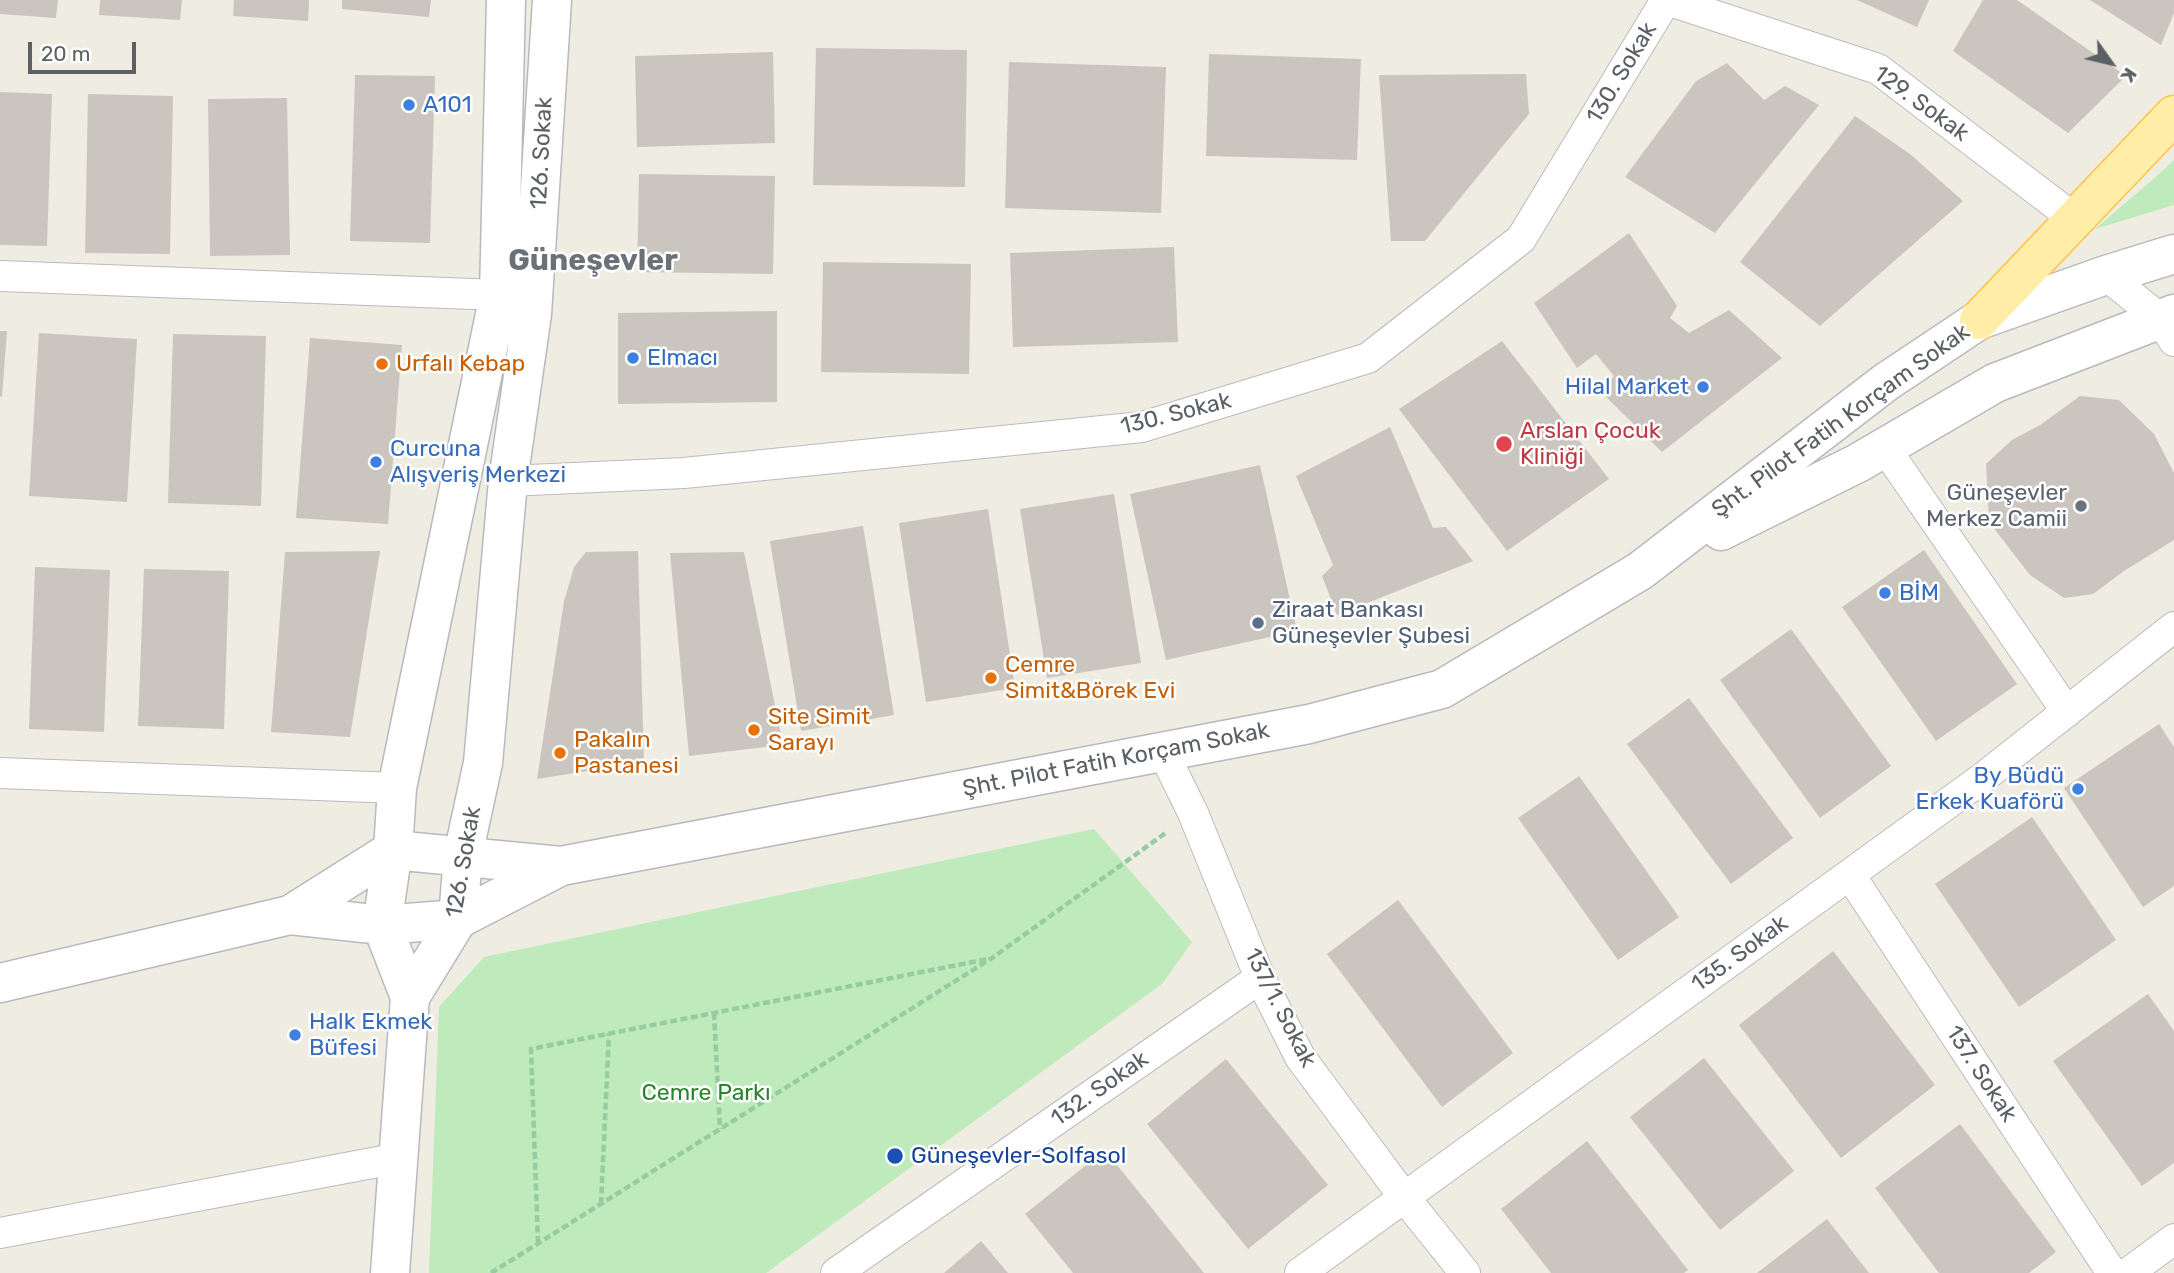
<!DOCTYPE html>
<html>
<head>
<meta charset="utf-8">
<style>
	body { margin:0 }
	#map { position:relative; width:2174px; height:1273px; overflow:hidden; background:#efece2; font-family:Rubik,sans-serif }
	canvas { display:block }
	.north { position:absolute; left:2076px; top:28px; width:70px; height:70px; -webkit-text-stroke:5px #fff; paint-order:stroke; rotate:124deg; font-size:19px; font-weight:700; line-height:28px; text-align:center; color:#5b6065 }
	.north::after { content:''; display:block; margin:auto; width:24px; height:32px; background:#5b6065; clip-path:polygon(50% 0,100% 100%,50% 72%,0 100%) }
	.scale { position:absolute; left:28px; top:42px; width:108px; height:32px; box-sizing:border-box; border:4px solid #5b6065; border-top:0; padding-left:9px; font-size:21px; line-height:24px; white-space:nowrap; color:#5b6065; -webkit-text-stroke:5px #fff; paint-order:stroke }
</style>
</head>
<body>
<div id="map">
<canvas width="2174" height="1273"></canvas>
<div class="north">K</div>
<div class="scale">20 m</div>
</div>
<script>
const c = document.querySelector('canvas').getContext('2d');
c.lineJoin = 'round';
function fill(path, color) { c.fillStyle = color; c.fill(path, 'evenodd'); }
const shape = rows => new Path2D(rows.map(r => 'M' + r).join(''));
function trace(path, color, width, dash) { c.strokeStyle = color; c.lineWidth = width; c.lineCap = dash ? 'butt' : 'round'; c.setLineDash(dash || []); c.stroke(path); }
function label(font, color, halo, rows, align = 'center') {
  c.font = font + ' Rubik,sans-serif'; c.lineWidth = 5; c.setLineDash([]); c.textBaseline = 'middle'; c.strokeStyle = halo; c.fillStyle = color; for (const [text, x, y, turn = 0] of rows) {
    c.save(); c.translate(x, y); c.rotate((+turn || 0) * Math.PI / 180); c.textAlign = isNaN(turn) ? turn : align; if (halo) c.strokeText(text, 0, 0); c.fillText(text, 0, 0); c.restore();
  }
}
const green = shape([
	[2174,160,2174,205,2095,229,2150,182],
	[1094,829,1192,942,1162,984,766,1273,429,1273,439,1007,484,957]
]);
const building = shape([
	[0,0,58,0,56,18,0,14],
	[100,0,182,0,180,20,99,15],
	[234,0,309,0,308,21,233,16],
	[342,0,431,0,429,17,342,9],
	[1857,0,1929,0,1917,27],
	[1983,0,2017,0,2126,76,2068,133,1953,51],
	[2090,0,2174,0,2174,13,2161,45],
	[816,48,967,50,965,187,813,185],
	[773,52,775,143,637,147,635,56],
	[1209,54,1361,59,1357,160,1206,156],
	[1009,62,1166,67,1161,213,1005,208],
	[1727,63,1764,100,1785,86,1819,105,1715,233,1625,177,1696,81],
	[1526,74,1529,114,1425,241,1391,241,1379,75],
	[355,75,435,76,430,243,350,241],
	[0,92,52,94,47,246,0,245],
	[88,94,173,96,170,254,85,253],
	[287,98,290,255,210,256,208,99],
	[1855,116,1910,154,1963,201,1820,326,1740,262],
	[639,174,775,176,773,274,637,272],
	[1629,233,1677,306,1670,318,1689,333,1729,310,1782,358,1662,452,1600,391,1614,376,1596,354,1577,368,1534,303],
	[1174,247,1178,342,1013,347,1010,253],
	[823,262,971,264,969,374,821,372],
	[777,311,777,402,618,404,618,313],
	[0,331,7,331,2,397,0,396],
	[39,333,137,339,127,502,29,496],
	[173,334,266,336,261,506,168,503],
	[310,338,402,345,388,524,296,518],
	[1502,341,1609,479,1507,551,1399,409],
	[2080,396,2119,400,2154,434,2174,473,2174,540,2124,571,2093,594,2064,598,2030,575,1989,522,1986,464,2012,440,2040,425],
	[1390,427,1433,528,1446,527,1473,561,1337,615,1322,576,1333,565,1296,476],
	[1260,465,1297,631,1166,660,1130,494],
	[1114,494,1141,663,1047,678,1020,509],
	[988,509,1015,688,926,702,899,523],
	[863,526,894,715,801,731,770,541],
	[1924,550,2017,684,1936,741,1842,607],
	[380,551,350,737,271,732,285,552],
	[638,551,644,762,537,779,564,601,574,567,586,552],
	[744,552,783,745,689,756,670,553],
	[35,567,110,570,104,732,29,729],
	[144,569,229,571,224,729,138,726],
	[1791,629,1891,766,1820,818,1720,680],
	[1689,698,1793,838,1731,884,1627,744],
	[2159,724,2174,747,2174,886,2143,907,2064,788],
	[1579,776,1679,917,1618,960,1518,818],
	[2032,817,2116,940,2019,1007,1935,884],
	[1398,900,1513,1053,1442,1107,1327,954],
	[1833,951,1935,1085,1841,1158,1739,1025],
	[2148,994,2174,1031,2174,1163,2142,1186,2053,1061],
	[1704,1058,1794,1171,1720,1230,1630,1117],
	[1226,1059,1328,1185,1248,1249,1147,1124],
	[1960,1124,2056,1252,2029,1273,1939,1273,1875,1188],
	[1587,1141,1688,1270,1684,1273,1551,1273,1501,1209],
	[1105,1150,1204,1273,1073,1273,1025,1214],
	[1827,1219,1869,1273,1757,1273],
	[981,1241,1008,1273,944,1273]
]);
const path = shape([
	[714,1013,720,1129],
	[601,1204,609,1033],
	[538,1243,531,1049,988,959],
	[491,1273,992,958,1167,832]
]);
const street = shape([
	[1667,0,1878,69,2076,220],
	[2106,275,2159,318,2174,341],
	[0,276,499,295],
	[1885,448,2067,712],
	[508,481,684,473,1142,427,1368,358,1521,239,1666,0],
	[1163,752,1193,813,1260,978,1300,1057,1404,1197,1465,1273],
	[0,773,397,788],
	[1850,875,2112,1273],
	[0,1233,399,1158],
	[836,1273,1260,978],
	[1300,1273,1980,780,2174,627],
	[2128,1273,2174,1239]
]);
const secondary = shape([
	[1721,531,1858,463,1995,383,2174,314],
	[290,915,382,925,458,919,561,866,1309,724,1442,689,1640,571,1886,382,1979,320,2106,275,2174,254],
	[0,983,290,915,393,850,561,866],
	[410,997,458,919,463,855,483,763,508,481,532,314,552,0],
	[390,1273,410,997,382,925,393,850,397,788,499,295,506,0]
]);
const primary = shape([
	[1979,320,2174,115]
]);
const markers = [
	[409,105,7,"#3f7fe0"],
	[633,358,7,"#3f7fe0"],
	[382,364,7,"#e8710a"],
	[1703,387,7,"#3f7fe0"],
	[1504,444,9,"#e0444e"],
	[376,462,7,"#3f7fe0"],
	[2081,506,7,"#6b7280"],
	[1885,593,7,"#3f7fe0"],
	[1258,623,7,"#5c6f8a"],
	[991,678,7,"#e8710a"],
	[754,730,7,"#e8710a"],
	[560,753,7,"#e8710a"],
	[2078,789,7,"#3f7fe0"],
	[295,1035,7,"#3f7fe0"],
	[895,1156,9,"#1a4fb4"]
];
const streetNames = [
	["130. Sokak",1622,73,-59],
	["129. Sokak",1921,104,36],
	["126. Sokak",542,153,-87],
	["130. Sokak",1176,414,-14],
	["Şht. Pilot Fatih Korçam Sokak",1841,421,-36],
	["Şht. Pilot Fatih Korçam Sokak",1116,760,-11],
	["126. Sokak",464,862,-80],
	["135. Sokak",1740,954,-36],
	["137/1. Sokak",1280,1008,63],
	["137. Sokak",1981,1074,57],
	["132. Sokak",1100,1089,-35]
];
const shopNames = [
	["A101",423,105],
	["Elmacı",647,358],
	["Hilal Market",1689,387,"right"],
	["Curcuna",390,449],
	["Alışveriş Merkezi",390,475],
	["BİM",1899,593],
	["By Büdü",2064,776,"right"],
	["Erkek Kuaförü",2064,802,"right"],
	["Halk Ekmek",309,1022],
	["Büfesi",309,1048]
];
const foodNames = [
	["Urfalı Kebap",396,364],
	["Cemre",1005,665],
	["Simit&Börek Evi",1005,691],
	["Site Simit",768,717],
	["Sarayı",768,743],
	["Pakalın",574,740],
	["Pastanesi",574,766]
];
const healthNames = [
	["Arslan Çocuk",1520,431],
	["Kliniği",1520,457]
];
const worshipNames = [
	["Güneşevler",2067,493],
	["Merkez Camii",2067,519]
];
const serviceNames = [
	["Ziraat Bankası",1272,610],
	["Güneşevler Şubesi",1272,636]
];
const parkNames = [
	["Cemre Parkı",706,1093]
];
const transitNames = [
	["Güneşevler-Solfasol",911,1156]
];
const districtNames = [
	["Güneşevler",593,261]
];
fill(green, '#beeabc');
fill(building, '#cac6bf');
trace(street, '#b8bbc0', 32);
trace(secondary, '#b6bac0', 41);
trace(primary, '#ffc64c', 41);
trace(path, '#95cca2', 4.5, [7, 3.5]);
trace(street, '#fff', 30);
trace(secondary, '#fff', 38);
trace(primary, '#ffeda8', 38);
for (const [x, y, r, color] of markers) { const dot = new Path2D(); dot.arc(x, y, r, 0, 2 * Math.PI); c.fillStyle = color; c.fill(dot); trace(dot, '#fff', 2.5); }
label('23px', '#5b6065', '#fff', streetNames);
label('23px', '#366cbe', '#fff', shopNames, 'left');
label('23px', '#c56008', '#fff', foodNames, 'left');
label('23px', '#be3a42', '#fff', healthNames, 'left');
label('23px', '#5b616d', '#fff', worshipNames, 'right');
label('23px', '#4e5e75', '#fff', serviceNames, 'left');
label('23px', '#2b842c', '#fff', parkNames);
label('23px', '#164399', '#fff', transitNames, 'left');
label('bold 30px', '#6b7277', '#fff', districtNames);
</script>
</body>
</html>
